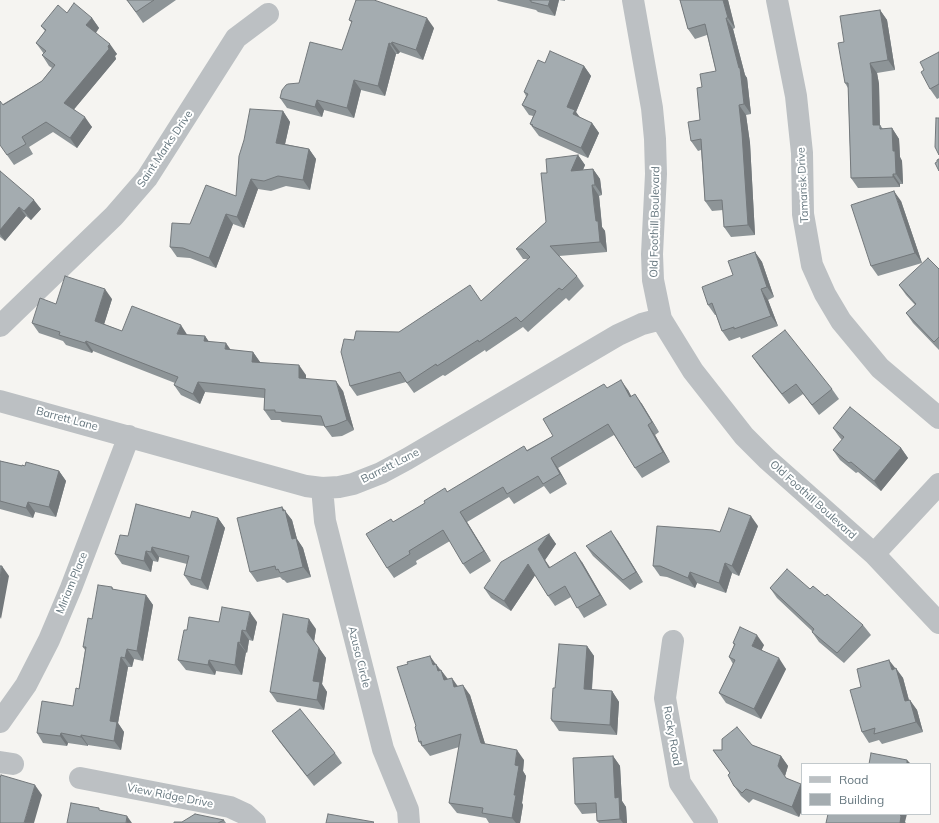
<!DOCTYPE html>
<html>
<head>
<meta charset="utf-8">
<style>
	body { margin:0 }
	#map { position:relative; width:939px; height:823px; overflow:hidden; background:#f5f4f1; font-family:Mulish,sans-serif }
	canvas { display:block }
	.legend { position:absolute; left:801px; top:763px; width:130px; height:52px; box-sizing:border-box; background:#fff; border:1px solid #c2c9cc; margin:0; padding:5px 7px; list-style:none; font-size:12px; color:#66777f }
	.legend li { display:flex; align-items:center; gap:8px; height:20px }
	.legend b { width:20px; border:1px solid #c2c9cc }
</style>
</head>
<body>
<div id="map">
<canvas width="939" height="823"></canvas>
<ul class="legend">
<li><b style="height:5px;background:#bcc0c3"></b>Road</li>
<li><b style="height:11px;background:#a4acb0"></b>Building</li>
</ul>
</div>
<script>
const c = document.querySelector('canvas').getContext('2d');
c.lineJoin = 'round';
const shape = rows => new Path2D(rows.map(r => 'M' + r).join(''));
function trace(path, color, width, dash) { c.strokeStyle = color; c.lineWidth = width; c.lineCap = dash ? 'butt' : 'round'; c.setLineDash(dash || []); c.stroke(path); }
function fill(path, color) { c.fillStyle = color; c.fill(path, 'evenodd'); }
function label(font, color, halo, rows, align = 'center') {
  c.font = font + ' Mulish,sans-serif'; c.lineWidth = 4; c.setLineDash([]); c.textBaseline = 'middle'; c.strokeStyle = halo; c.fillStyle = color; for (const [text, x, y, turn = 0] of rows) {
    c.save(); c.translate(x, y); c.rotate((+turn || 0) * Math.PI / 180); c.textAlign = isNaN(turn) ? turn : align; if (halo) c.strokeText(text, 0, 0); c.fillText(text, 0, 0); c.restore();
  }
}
const minor = shape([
	[633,0,652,108,655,139,656,174,652,254,653,280,661,319,693,371,744,436,767,459,874,554,939,623],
	[777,0,796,96,802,153,803,214,812,265,825,294,841,321,880,368,939,418],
	[0,326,114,216,147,178,236,38,268,14],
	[0,401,306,486,322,488,339,487,353,484,381,473,407,459,618,335,642,324,661,319],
	[322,488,325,521,383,749,408,810,409,823],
	[874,554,939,484],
	[673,641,665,698,680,783,707,823],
	[0,722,26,685,49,640,71,588,129,436],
	[0,762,13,764],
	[80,778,230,807,245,814,255,823]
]);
const wall = shape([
	[127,0,176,0,143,23],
	[497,0,565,0,565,1,559,0,555,16,538,12,536,10,498,1],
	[680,0,728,0,735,28,733,29,745,75,747,78,751,114,746,115,750,143,755,235,731,237,724,227,723,210,712,211,705,201,701,150,698,151,691,141,700,120,702,87,716,71,707,35,695,39,688,29],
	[880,10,887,20,895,70,877,73,879,84,880,125,883,129,892,128,899,139,900,157,902,161,903,184,900,184,900,187,858,188,851,178,848,88,845,83,844,42],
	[67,13,92,18,99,28,96,33,117,54,115,56,116,59,74,109,92,127,77,148,53,132,29,147,33,154,14,165,7,155,3,104,42,81,52,68,49,66,42,55,44,54,36,43,45,31,41,26],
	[349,20,434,28,423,60,400,52,398,54,396,54,385,96,361,90,354,118,324,110,322,117,287,108,280,98,342,50,352,23],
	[939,52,939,98,937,99,930,89,924,70],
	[545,63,584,66,591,76,576,112,580,118,592,123,599,133,588,158,539,136,530,124,533,116,529,115,522,105,526,96,524,92],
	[283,111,290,122,285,144,309,149,316,159,310,190,286,186,271,191,258,189,244,228,233,224,216,268,190,258,177,257,170,247,190,224,236,196],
	[578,155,585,165,583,170,593,169,600,179,602,195,599,196,601,215,602,227,605,231,607,252,559,256,577,276,584,286,569,301,566,298,528,332,523,327,486,352,485,350,445,376,443,375,414,393,406,382,357,396,350,386,354,340,399,332,481,301,528,259,523,259,516,249,546,222,547,173],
	[0,171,41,209,31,220,26,216,5,241,0,237],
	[901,201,922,263,878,276,871,266],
	[755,252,762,262,774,297,768,300,778,326,741,339,740,337,729,341,722,331,716,315,715,315,708,305,733,275],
	[939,269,939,350,913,323,906,313,915,305,906,295,899,285],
	[112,299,104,324,122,331,205,336,208,341,230,350,253,352,260,362,306,375,306,379,343,391,354,430,342,436,332,437,324,426,282,422,280,420,271,420,264,410,264,398,205,392,200,404,181,395,174,385,175,383,93,351,92,353,66,345,63,341,39,333,32,323,56,304],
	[752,356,832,389,839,399,819,415,803,394,789,404,759,366],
	[607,388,628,390,631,396,642,404,659,432,655,435,670,462,642,478,635,468,614,435,558,468,567,484,550,494,544,486,514,504,509,497,467,522,491,561,470,574,463,564,450,541,416,561,417,564,394,578,387,568,393,522,447,492,527,450,553,436],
	[833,428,901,448,908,458,881,491,858,472,856,473,840,460,833,450,842,440,840,438],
	[0,461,22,466,25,466,59,471,66,481,56,517,35,512,33,518,0,509],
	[282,507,292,520,297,539,303,548,311,577,287,583,284,580,283,580,280,577,257,582,250,572],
	[190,518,218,518,225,528,208,590,191,585,184,575,187,564,159,557,158,562,153,561,151,572,122,564,115,554,128,536],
	[758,526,739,576,732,573,726,593,697,583,695,588,667,577,660,576,653,566],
	[549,534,556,544,545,560,550,567,582,562,607,605,584,618,571,597,555,606,548,596,535,575,511,611,491,598,484,588],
	[618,541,643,582,630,590,593,556,586,546],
	[112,587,114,590,146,595,153,605,143,661,134,659,132,667,128,667,118,723,124,732,121,750,88,745,88,746,68,743,67,746,43,743,37,733,73,706,79,689,85,650,83,647,92,619],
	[770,588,810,589,825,596,863,625,871,635,844,663,819,642,812,632,812,631,777,598],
	[219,622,257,622,253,641,249,640,247,653,246,652,242,675,216,671,215,675,186,670,178,660,187,630],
	[316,629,314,641,326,658,322,684,327,692,324,710,277,702,270,692],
	[733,643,764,645,761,650,786,669,761,719,726,703,719,693,733,664,729,657,734,645],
	[587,646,594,656,592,690,612,691,619,702,617,735,559,731,551,719,555,688],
	[436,664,448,679,470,695,485,744,524,760,523,771,526,776,522,803,523,805,520,823,489,823,486,818,457,813,449,803,459,747,430,756,419,742,416,726],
	[896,668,903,678,909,700,917,710,923,732,882,744,879,740,869,743,862,732,861,687],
	[272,731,335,753,342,763,314,786,279,741],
	[752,745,781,756,788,766,785,776,786,778,802,785,802,810,799,817,753,799,749,803,741,796,734,786,730,773,713,750,722,750],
	[613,756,620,766,622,801,626,807,627,823,599,823,597,821,597,813,582,814,575,804],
	[224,820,226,823,174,823]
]);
const shadedWall = shape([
	[550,0,559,0,555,16,548,6],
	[723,0,728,0,735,28,728,18],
	[880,10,887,20,895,70,888,60],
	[92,18,99,28,94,35,86,25],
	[427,18,434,28,423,60,416,50],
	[726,18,733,29,745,75,747,78,751,114,744,104,739,68],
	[392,42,400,52,398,54,391,44],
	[389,43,396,54,385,96,378,86],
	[110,44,117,54,115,56,116,59,71,113,64,103],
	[870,63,877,73,879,84,880,135,873,125],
	[584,66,591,76,576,112,582,120,580,124,567,107],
	[354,80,361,90,354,118,347,108],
	[317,100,324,110,322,117,315,107],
	[739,105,746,115,750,143,755,235,748,225],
	[283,111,290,122,283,153,276,143],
	[85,117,92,127,77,148,70,138],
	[592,123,599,133,588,158,581,148],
	[892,128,899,139,900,157,902,161,903,184,896,174,893,151],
	[309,149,316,159,310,190,303,180],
	[578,155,585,165,578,181,571,171],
	[593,169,600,179,602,195,595,185],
	[893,174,900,184,900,187,893,177],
	[251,179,258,189,244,228,237,217],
	[592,185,599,196,602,227,605,231,607,252,600,242,596,221],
	[894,191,901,201,922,263,915,253],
	[34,200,41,209,31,220,24,211],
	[19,207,26,216,5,241,0,234,0,230],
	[226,214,233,224,216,268,209,258],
	[755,252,762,262,774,297,767,287],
	[105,289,112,299,102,331,95,321],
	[761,289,768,300,778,326,771,316],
	[181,325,188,336,177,334],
	[205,336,212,346,204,341],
	[86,341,93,351,92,353,85,343],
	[226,343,233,353,225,349],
	[253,352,260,362,252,362],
	[299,365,306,375,306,388,299,378],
	[621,380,628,390,637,407,630,397],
	[336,381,343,391,354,430,347,420],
	[198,382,205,392,200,404,193,394],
	[635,394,642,404,659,432,652,422],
	[648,425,655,435,670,462,663,452],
	[901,448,908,458,881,491,874,481],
	[551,458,558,468,567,484,560,474],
	[59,471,66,481,56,517,49,507],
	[28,502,35,512,33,518,26,508],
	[282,507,292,520,297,539,303,548,311,577,303,567,292,539],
	[460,512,467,522,491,561,484,551],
	[751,516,758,526,739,576,732,566],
	[218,518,225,528,208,590,201,580],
	[611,531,618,541,643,582,636,572],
	[549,534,556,544,545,560,556,578,549,568,538,549],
	[152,547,159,557,158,562,151,552],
	[146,551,153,561,151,572,144,561],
	[575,552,582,562,607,605,600,595],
	[725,563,732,573,726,593,719,583],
	[528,564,536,574,511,611,504,601],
	[2,566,9,576,1,619,0,617,0,578],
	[690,572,697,583,695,588,688,578],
	[146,595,153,605,143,661,137,651],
	[250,612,257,622,253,641,246,631],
	[309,619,316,629,314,642,307,632],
	[242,630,249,640,247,653,240,643],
	[757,635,764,645,759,656,752,646],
	[238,642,246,652,242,675,235,665],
	[587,646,594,656,591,699,584,689],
	[319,648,326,658,322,684,327,692,324,710,317,700,313,681],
	[127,649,134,659,132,667,125,658],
	[430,656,442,673,441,670,448,680,452,690,433,665],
	[121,657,128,667,118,723,124,732,121,750,114,741,110,721],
	[779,658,786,669,761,719,754,709],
	[209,660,216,671,215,675,208,665],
	[889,660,903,678,912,712,905,701,892,670],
	[452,678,459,688,454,687],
	[463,685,470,695,488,753,481,743],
	[612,691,619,702,617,735,610,725],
	[910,700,917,710,923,732,916,722],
	[61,733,68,743,67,746,60,736],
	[81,735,88,745,88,746,81,737],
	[517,750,524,760,523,771,526,776,522,803,523,805,520,823,516,823,512,818,514,795,515,765],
	[613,756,620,766,622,801,626,807,627,823,623,823,620,819,615,798],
	[781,756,788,766,785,776,778,766],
	[907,760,911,764,907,764],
	[801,784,802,785,802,810,799,817,792,807],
	[35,785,42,795,34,823,24,823],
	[899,814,907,814,905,822,906,823,900,823],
	[127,816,132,823,126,823]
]);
const building = shape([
	[127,0,154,0,136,12,127,0],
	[356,0,374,0,427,18,416,50,392,42,391,44,389,43,378,86,354,80,347,108,317,100,315,107,280,98,282,90,286,85,288,84,299,83,310,42,342,50,352,21,349,20,356,0],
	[530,0,550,0,548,6,531,2,531,0,530,0],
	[680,0,723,0,728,18,726,18,739,68,740,68,744,104,739,105,742,133,748,225,724,227,722,200,705,201,701,139,691,141,688,122,700,120,697,88,702,87,700,74,716,71,705,24,688,29,680,0],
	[74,3,92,18,86,25,110,44,108,46,109,49,64,103,85,117,70,138,46,122,22,137,26,144,7,155,0,145,0,101,3,105,42,81,55,65,42,55,46,51,36,43,46,30,41,26,58,5,67,13,74,3],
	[880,10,888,60,870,63,872,74,873,125,880,125,880,129,892,128,893,151,895,151,896,174,893,174,893,177,851,178,848,83,845,83,838,43,844,42,840,16,880,10],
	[550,51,584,66,567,107,575,110,573,114,592,123,581,148,532,126,533,125,530,124,536,111,522,105,528,94,524,92,538,60,545,63,550,51],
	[939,52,939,84,930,89,921,72,924,70,920,62,939,52],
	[250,109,283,111,276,143,309,149,303,180,278,176,264,181,251,179,237,217,226,214,209,258,183,248,170,247,172,223,190,224,206,185,236,196,239,156,244,140,250,109],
	[936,118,939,118,939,155,935,147,936,118],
	[578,155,571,171,593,169,595,185,592,185,594,205,596,221,598,221,600,242,550,246,577,276,562,290,559,288,521,322,516,317,479,342,478,340,437,366,436,364,407,383,400,372,350,386,341,352,344,339,354,340,356,331,399,332,470,285,481,301,530,257,522,249,516,249,546,222,541,173,547,173,546,159,578,155],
	[939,159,939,171,935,163,937,162,937,160,939,159],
	[0,171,34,200,24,211,19,207,0,230,0,171],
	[894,191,915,253,871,266,851,205,894,191],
	[755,252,767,287,761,289,771,316,734,329,734,327,722,331,712,303,708,305,702,287,733,275,728,261,755,252],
	[928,258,939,269,939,337,934,342,906,313,916,304,899,285,928,258],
	[65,276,105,289,95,321,122,331,132,306,181,325,177,334,205,336,204,341,226,343,225,349,253,352,252,362,299,365,299,378,336,381,347,420,335,425,325,427,321,416,275,412,275,410,264,410,265,389,198,382,193,394,174,385,178,377,86,341,85,343,59,335,60,332,32,323,40,298,56,304,65,276],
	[785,330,832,389,812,405,796,384,782,394,752,356,785,330],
	[621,380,630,397,635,394,652,422,648,425,663,452,635,468,608,424,551,458,560,474,543,484,538,476,507,494,503,487,460,512,484,551,463,564,443,530,409,551,410,554,387,568,366,534,391,519,393,522,425,503,424,501,445,488,447,492,524,446,527,451,553,436,543,419,604,384,607,388,621,380],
	[850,407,901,448,874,481,851,462,849,463,833,450,844,437,833,428,850,407],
	[0,461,22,466,22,465,25,466,26,462,59,471,49,507,28,502,26,508,0,501,0,461],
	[136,504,190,518,192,511,218,518,201,580,184,575,189,556,152,547,151,552,146,551,144,561,115,554,120,535,128,536,136,504],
	[282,507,283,511,285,510,292,539,296,538,303,567,280,573,278,569,276,570,275,566,250,572,237,518,282,507],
	[729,508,751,516,732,566,725,563,719,583,690,572,688,578,660,566,653,566,657,526,713,530,720,532,729,508],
	[611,531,636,572,623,580,586,546,611,531],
	[549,534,538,549,549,568,575,552,600,595,577,608,565,586,548,596,528,564,504,601,484,588,501,562,549,534],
	[0,566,2,566,0,578,0,566],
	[787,569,810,589,813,586,825,596,827,594,863,625,837,653,812,632,814,629,770,588,787,569],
	[98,585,112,587,112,589,146,595,137,651,127,649,125,658,121,657,110,721,117,722,114,741,81,735,81,737,61,733,60,736,37,733,42,701,73,706,76,688,79,689,86,647,83,647,88,618,92,619,98,585],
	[222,607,250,612,246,631,242,630,240,643,238,642,235,665,209,660,208,665,178,660,184,630,187,630,189,617,219,622,222,607],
	[283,614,309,619,307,632,319,648,313,681,320,682,317,700,270,692,283,614],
	[740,627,757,635,752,646,779,658,754,709,719,693,735,660,729,657,735,644,733,643,740,627],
	[559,644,587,646,584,689,612,691,610,725,552,721,552,719,551,719,553,688,555,688,559,644],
	[430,656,433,665,436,664,438,671,441,670,444,680,452,678,454,687,463,685,481,743,517,750,515,765,519,766,514,795,516,795,512,818,482,813,483,808,449,803,461,734,422,746,421,741,419,742,415,727,416,726,397,667,408,664,407,662,430,656],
	[889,660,892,670,896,668,905,701,910,700,916,722,874,734,875,728,862,732,850,690,861,687,857,669,889,660],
	[300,709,335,753,307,776,272,731,300,709],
	[737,727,752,745,781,756,778,766,786,778,801,784,792,807,746,789,742,793,734,786,728,775,730,773,713,750,722,750,722,739,737,727],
	[871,753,907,760,907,764,869,764,871,753],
	[613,756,615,798,619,797,620,819,597,821,596,803,575,804,573,758,613,756],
	[1,775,35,785,24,823,0,823,0,778,1,775],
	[71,803,99,808,99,810,127,816,126,823,67,823,71,803],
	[195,814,224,820,218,823,174,823,174,822,182,822,195,814],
	[328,814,374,822,373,823,326,823,328,814],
	[828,814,899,814,901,816,900,823,826,823,828,814]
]);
const streetNames = [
	["Saint Marks Drive",165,149,-56],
	["Tamarisk Drive",803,185,-93],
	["Old Foothill Boulevard",655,222,-89],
	["Barrett Lane",67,419,15],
	["Barrett Lane",390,466,-27],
	["Old Foothill Boulevard",813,500,42],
	["Miriam Place",72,583,-68],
	["Azusa Circle",359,657,76],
	["Rocky Road",672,736,80],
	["View Ridge Drive",170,796,11]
];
trace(minor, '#bcc0c3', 22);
fill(wall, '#8d9497');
fill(shadedWall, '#73787b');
fill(building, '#a4acb0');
trace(building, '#73787b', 1);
label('11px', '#66777f', '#fff', streetNames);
</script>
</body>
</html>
